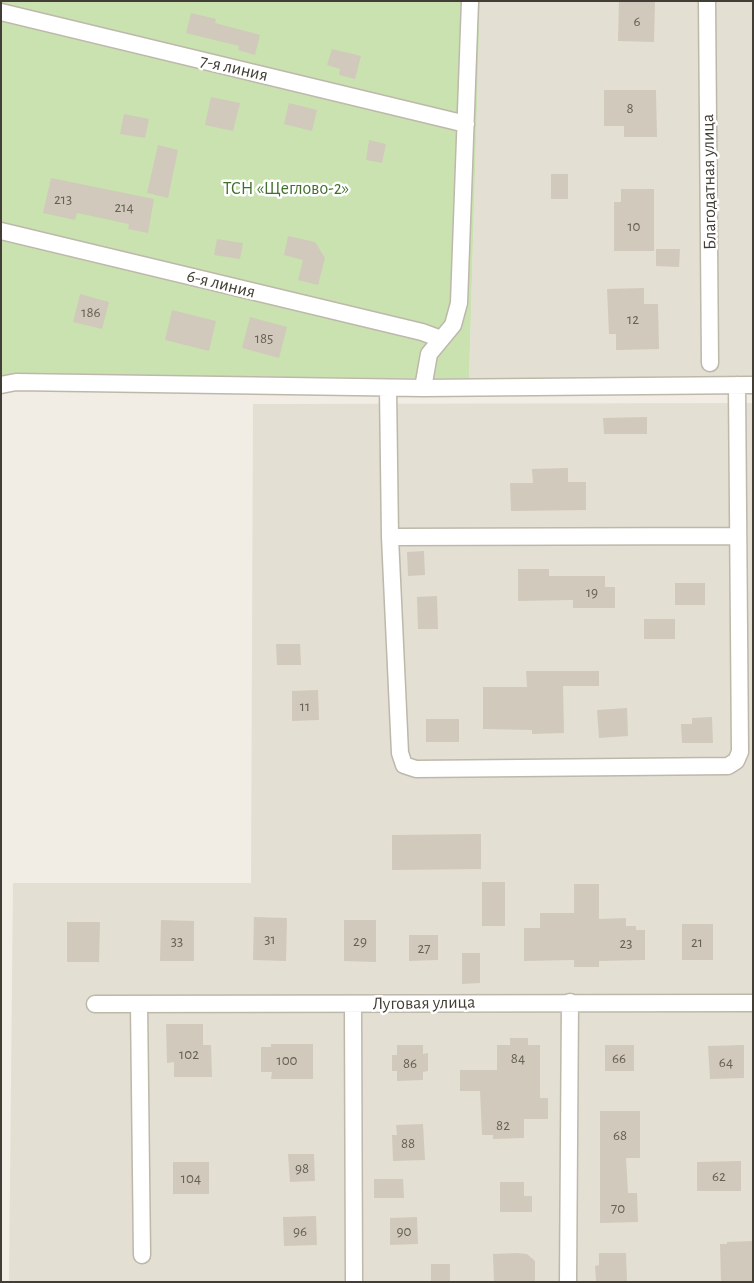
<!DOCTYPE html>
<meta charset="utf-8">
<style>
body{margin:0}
#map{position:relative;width:754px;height:1283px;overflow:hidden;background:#f1ede4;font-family:"Alegreya Sans",sans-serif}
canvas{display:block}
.frame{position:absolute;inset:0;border:2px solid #423e35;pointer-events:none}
</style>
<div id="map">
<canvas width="754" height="1283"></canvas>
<div class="frame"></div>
</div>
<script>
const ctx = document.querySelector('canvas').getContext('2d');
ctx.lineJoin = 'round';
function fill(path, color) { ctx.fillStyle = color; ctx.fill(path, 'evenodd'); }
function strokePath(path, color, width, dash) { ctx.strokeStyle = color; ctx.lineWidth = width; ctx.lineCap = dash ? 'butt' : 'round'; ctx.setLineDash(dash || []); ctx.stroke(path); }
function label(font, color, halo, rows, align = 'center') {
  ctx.font = font + ' "Alegreya Sans",sans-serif'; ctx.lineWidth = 5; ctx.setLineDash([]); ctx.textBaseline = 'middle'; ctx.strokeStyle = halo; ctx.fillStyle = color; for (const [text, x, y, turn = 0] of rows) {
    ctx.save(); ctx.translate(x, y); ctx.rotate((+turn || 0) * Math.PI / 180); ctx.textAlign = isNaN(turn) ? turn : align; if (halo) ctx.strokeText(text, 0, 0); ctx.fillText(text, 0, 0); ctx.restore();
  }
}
const residential = new Path2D(`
 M 480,1 L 753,1 L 753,376 L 469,379 Z
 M 753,403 L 753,1282 L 9,1282 L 13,883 L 251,883 L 253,404 Z`);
const green = new Path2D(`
 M 1,1 L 480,1 L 469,379 L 15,374 L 1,376 Z`);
const building = new Path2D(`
 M 619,1 L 655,1 L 654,42 L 618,41 Z
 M 191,13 L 216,19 L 215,23 L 260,35 L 255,55 L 238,50 L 239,46 L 186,33 Z
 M 332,49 L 361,56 L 355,79 L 339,75 L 340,69 L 327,65 Z
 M 604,90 L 656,90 L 657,137 L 624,137 L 624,126 L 604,126 Z
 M 211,97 L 240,103 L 233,131 L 205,125 Z
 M 289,103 L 317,110 L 312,131 L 284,124 Z
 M 124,114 L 149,119 L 145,138 L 120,134 Z
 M 369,140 L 386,144 L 382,163 L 366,160 Z
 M 158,145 L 178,150 L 168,198 L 147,193 Z
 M 551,174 L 568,174 L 568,199 L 551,199 Z
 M 51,178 L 154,199 L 148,233 L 128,229 L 129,224 L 77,213 L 75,220 L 43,213 Z
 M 621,189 L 654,189 L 654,251 L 614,251 L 614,202 L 621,202 Z
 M 288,236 L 315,242 L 325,258 L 318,285 L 298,280 L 303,260 L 284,255 Z
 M 217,239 L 243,243 L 240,259 L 214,255 Z
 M 656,249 L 680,249 L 679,267 L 656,266 Z
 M 644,288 L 644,304 L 658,304 L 659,349 L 616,350 L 616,334 L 609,334 L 607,289 Z
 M 80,294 L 109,302 L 102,329 L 73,322 Z
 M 172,310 L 216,321 L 209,351 L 165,340 Z
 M 250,317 L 287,327 L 279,358 L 242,348 Z
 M 647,417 L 647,434 L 604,434 L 603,418 Z
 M 568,468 L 568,482 L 586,482 L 586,510 L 511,511 L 510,483 L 533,483 L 532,469 Z
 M 424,551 L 425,575 L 408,576 L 407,552 Z
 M 518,569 L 549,569 L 549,576 L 605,576 L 605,587 L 615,587 L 615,608 L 573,608 L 573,600 L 518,601 Z
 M 675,583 L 705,583 L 705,605 L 675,605 Z
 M 437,596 L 438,629 L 418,629 L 417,597 Z
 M 644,619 L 675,619 L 675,639 L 644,639 Z
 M 276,644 L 300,644 L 301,665 L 277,665 Z
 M 526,671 L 599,671 L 599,686 L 563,686 L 564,733 L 532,734 L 532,730 L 483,729 L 483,687 L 527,687 Z
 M 318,690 L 319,720 L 292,721 L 292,691 Z
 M 627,708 L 628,736 L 599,738 L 597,710 Z
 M 712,717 L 713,743 L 682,743 L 681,724 L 692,724 L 692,718 Z
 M 426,719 L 459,719 L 459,742 L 426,742 Z
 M 481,834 L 481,869 L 392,870 L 392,835 Z
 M 482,882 L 505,882 L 505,926 L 482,926 Z
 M 574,884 L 599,884 L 599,919 L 626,918 L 626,926 L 636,926 L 636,930 L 645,930 L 645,960 L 599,961 L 599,967 L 574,967 L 574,960 L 524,961 L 524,928 L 540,928 L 540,913 L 574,913 Z
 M 254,917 L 287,918 L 286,961 L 253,960 Z
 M 161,920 L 194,921 L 194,961 L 160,961 Z
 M 344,920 L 376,920 L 376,962 L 344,961 Z
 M 67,922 L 100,922 L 99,962 L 67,962 Z
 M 682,924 L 713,924 L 713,960 L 682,960 Z
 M 409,935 L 438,935 L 438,960 L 409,961 Z
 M 462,953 L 480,953 L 480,983 L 462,984 Z
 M 166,1024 L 203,1024 L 203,1045 L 211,1045 L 212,1077 L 174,1077 L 174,1062 L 167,1063 Z
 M 510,1038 L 528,1038 L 528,1045 L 540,1045 L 540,1098 L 548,1098 L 548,1119 L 524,1119 L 524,1138 L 493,1139 L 493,1135 L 482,1135 L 480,1091 L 460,1091 L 460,1070 L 497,1070 L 497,1045 L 510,1045 Z
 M 271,1044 L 313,1044 L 313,1079 L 271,1079 L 272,1072 L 261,1072 L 261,1047 L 271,1047 Z
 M 397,1045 L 423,1045 L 423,1054 L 428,1053 L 428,1071 L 423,1072 L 423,1080 L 397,1081 L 397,1071 L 392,1071 L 392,1055 L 397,1055 Z
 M 605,1045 L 634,1045 L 634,1071 L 605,1071 Z
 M 744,1045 L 744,1078 L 710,1079 L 708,1046 Z
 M 600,1111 L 640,1111 L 640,1158 L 626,1158 L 628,1193 L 637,1193 L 638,1222 L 600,1223 Z
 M 423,1124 L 425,1160 L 393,1161 L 392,1135 L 397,1135 L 396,1125 Z
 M 288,1154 L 314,1154 L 315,1181 L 290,1182 Z
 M 741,1161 L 741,1191 L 697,1191 L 697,1162 Z
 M 173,1162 L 209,1162 L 209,1194 L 173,1194 Z
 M 374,1179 L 403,1179 L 404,1198 L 374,1198 Z
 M 500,1182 L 524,1182 L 524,1196 L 532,1196 L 532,1212 L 500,1212 Z
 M 316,1216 L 317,1245 L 284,1246 L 283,1217 Z
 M 417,1217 L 418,1244 L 390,1245 L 390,1218 Z
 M 753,1241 L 753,1282 L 721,1282 L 720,1244 L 727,1244 L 727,1242 Z
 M 517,1253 L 527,1254 L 535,1261 L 535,1282 L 494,1282 L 493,1254 Z
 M 599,1253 L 626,1253 L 627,1282 L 596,1282 L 595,1266 L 599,1265 Z
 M 431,1264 L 450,1264 L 450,1282 L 431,1282 Z`);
const minor = new Path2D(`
 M 707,1 L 710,363
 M 1,12 L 466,124
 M 1,231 L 422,332 L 441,339
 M 1,385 L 16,382 L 423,388 L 753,385
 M 388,388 L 390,537 L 400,753 L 404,765 L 416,769 L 728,766 L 736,761 L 740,752 L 737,385
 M 423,388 L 429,354 L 453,325 L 459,303 L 470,1
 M 390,537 L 738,536
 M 95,1004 L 753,1003
 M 139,1004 L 142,1255
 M 353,1004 L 354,1282
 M 568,1282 L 570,1002`);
const numberNames = [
 ["6",637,21],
 ["8",630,108],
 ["213",63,199],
 ["214",124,207],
 ["10",634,226],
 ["186",91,312],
 ["12",633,319],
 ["185",264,338],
 ["19",592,592],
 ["11",305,706],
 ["31",270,939],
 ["33",177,941],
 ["29",360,941],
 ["21",697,942],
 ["23",626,943],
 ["27",424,948],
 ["102",189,1054],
 ["84",518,1058],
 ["66",619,1058],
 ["100",287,1060],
 ["64",726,1062],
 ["86",410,1063],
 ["82",503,1125],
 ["68",620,1135],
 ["88",408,1143],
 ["98",302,1168],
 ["62",719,1176],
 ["104",191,1178],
 ["70",618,1208],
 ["96",300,1231],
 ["90",404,1231]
];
const streetNames = [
 ["7-я линия",234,68,13],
 ["Благодатная улица",709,182,-91],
 ["6-я линия",221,284,14],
 ["Луговая улица",424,1003,-1]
];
const parkNames = [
 ["ТСН «Щеглово-2»",286,189]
];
fill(residential, '#e4dfd3');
fill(green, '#c9e2b0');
fill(building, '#d1c9bb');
strokePath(minor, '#beb8ab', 19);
strokePath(minor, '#fff', 16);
label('15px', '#666156', null, numberNames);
label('18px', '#423e35', '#fff', streetNames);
label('18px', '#436f2d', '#fff', parkNames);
</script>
